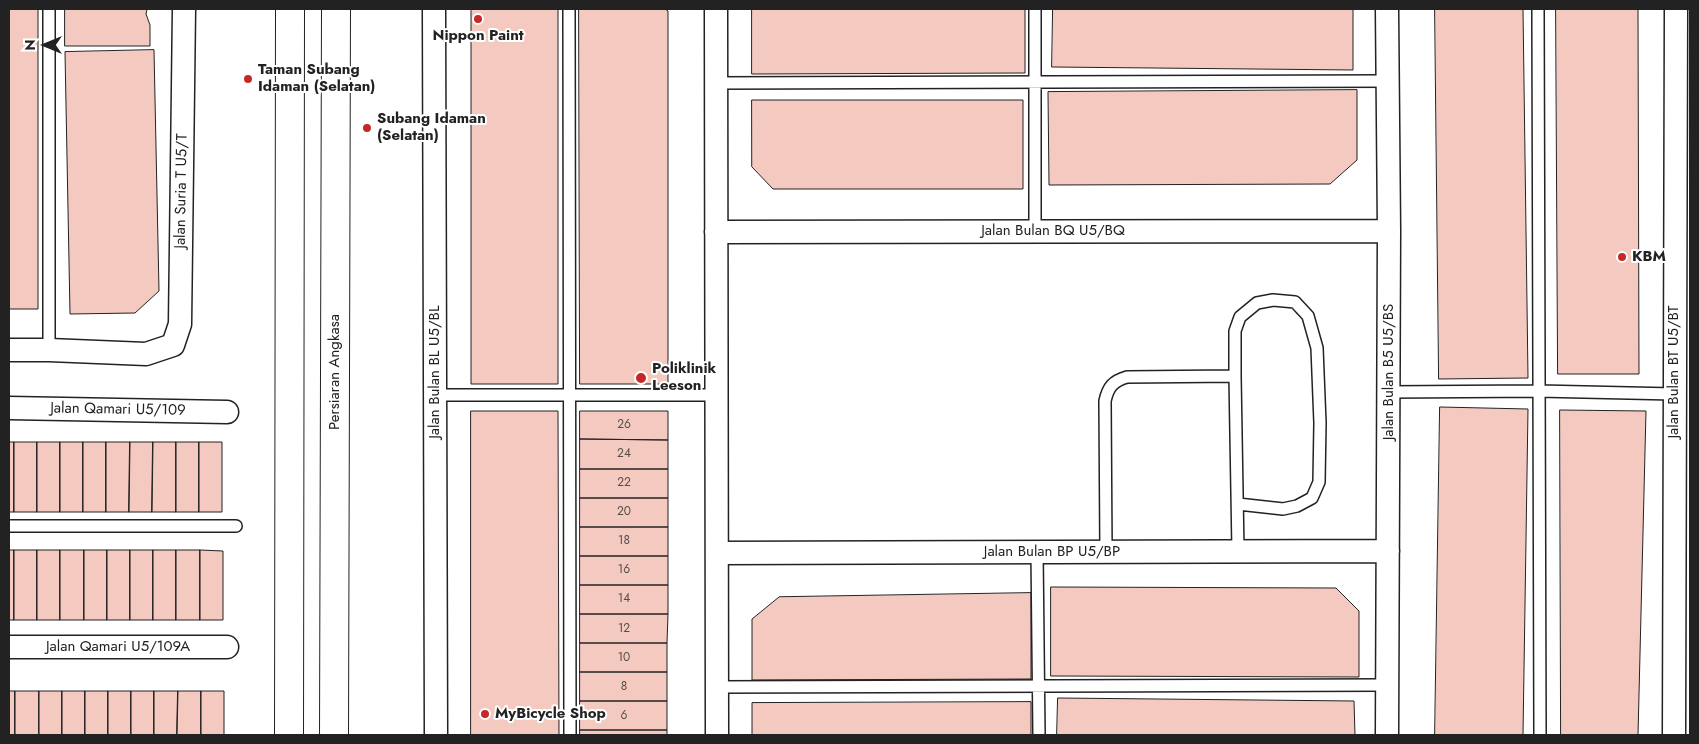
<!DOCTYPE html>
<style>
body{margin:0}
#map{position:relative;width:1699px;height:744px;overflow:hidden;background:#fff;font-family:Jost,sans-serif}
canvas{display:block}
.frame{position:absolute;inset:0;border:10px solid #222;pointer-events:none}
.north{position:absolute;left:20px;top:20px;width:50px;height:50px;-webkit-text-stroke:4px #fff;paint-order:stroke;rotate:270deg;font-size:14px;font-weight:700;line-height:20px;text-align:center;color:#222}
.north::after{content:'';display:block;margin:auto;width:18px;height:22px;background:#222;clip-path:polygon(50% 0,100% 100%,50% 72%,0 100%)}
</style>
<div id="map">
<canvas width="1699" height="744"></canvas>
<div class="frame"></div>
<div class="north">N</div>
</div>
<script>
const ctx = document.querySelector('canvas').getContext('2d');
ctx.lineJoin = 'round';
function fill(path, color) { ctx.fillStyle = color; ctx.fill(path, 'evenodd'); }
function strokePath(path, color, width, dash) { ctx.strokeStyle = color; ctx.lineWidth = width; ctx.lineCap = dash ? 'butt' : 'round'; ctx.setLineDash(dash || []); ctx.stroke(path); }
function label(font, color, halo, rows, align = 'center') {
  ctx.font = font + ' Jost,sans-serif'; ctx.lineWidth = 4; ctx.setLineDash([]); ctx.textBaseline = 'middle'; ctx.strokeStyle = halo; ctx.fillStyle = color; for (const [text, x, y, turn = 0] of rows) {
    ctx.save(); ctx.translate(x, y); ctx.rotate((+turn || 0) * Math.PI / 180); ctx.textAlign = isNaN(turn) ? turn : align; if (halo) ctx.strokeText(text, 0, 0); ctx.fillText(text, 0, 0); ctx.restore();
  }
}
const building = new Path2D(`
 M 9,9 L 38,9 L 38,309 L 9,309 Z
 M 65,9 L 147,9 L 146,14 L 150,25 L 150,46 L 65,46 Z
 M 473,9 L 558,9 L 558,384 L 471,384 L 471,11 Z
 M 579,9 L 665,9 L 668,11 L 668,384 L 580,384 Z
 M 752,9 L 1025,9 L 1025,73 L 752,74 Z
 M 1053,9 L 1353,9 L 1353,70 L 1052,67 Z
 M 1435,9 L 1523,9 L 1528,378 L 1439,379 Z
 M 1556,9 L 1638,9 L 1639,374 L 1558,374 Z
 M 154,50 L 159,291 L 135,313 L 70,314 L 65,52 Z
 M 1357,90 L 1357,160 L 1330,184 L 1049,185 L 1048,92 Z
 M 752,100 L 1023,100 L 1023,189 L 773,189 L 752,167 Z
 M 1440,407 L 1528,409 L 1523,735 L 1435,735 Z
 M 1560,410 L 1646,411 L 1638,735 L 1561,735 Z
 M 471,411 L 558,411 L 559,735 L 471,735 Z
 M 580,411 L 668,411 L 668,440 L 580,439 Z
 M 580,439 L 668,440 L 668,469 L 580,469 Z
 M 9,442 L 14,442 L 14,512 L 9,512 Z
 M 14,442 L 37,442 L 37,512 L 14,512 Z
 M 37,442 L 60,442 L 60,512 L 37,512 Z
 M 60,442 L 83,442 L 83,512 L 60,512 Z
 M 83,442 L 106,442 L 106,512 L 83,512 Z
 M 106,442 L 130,442 L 129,512 L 106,512 Z
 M 130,442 L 153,442 L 152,512 L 129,512 Z
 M 153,442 L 176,442 L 176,512 L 152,512 Z
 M 176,442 L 199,442 L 199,512 L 176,512 Z
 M 199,442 L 222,442 L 222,512 L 199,512 Z
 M 580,469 L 668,469 L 668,498 L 580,498 Z
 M 580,498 L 668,498 L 668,527 L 580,527 Z
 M 580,527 L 668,527 L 668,556 L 580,556 Z
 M 9,550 L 14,550 L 14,620 L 9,620 Z
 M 14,550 L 37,550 L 37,620 L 14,620 Z
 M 37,550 L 60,550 L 60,620 L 37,620 Z
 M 60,550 L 84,550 L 84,620 L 60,620 Z
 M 84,550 L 107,550 L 107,620 L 84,620 Z
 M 107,550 L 130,550 L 130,620 L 107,620 Z
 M 130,550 L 153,550 L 153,620 L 130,620 Z
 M 153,550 L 176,550 L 176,620 L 153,620 Z
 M 176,550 L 200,550 L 200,620 L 176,620 Z
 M 200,550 L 223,551 L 223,620 L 200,620 Z
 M 580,556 L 668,556 L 668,585 L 580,585 Z
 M 580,585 L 668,585 L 668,614 L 580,614 Z
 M 1051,587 L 1336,588 L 1359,611 L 1359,677 L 1051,676 Z
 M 1031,593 L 1031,679 L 752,680 L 752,619 L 779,597 Z
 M 580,614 L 668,614 L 667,643 L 580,643 Z
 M 580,643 L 667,643 L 667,672 L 580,672 Z
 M 580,672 L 667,672 L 667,701 L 580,701 Z
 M 9,691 L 15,691 L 15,735 L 9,735 Z
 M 15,691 L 39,691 L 39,735 L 15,735 Z
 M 39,691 L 62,691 L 62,735 L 39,735 Z
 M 62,691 L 85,691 L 85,735 L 62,735 Z
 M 85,691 L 108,691 L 108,735 L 85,735 Z
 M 108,691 L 131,691 L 131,735 L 108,735 Z
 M 131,691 L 154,691 L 154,735 L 131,735 Z
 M 154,691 L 178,691 L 177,735 L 154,735 Z
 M 178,691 L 201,691 L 201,735 L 177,735 Z
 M 201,691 L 224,691 L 224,735 L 201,735 Z
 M 1058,698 L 1354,701 L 1355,735 L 1057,735 Z
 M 580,701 L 667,701 L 667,730 L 580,730 Z
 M 1031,702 L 1031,735 L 752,735 L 752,703 Z
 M 580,730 L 667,730 L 667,735 L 580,735 Z`);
const service = new Path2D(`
 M 569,9 L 570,735
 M 1035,9 L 1035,231
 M 1538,9 L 1540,735
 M 716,83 L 1388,81
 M 49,350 L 49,9
 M 1389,392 L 1539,391 L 1674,394
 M 435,395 L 717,395
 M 1238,504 L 1283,509 L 1297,506 L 1312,498 L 1319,482 L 1320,423 L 1317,348 L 1308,316 L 1295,302 L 1273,300 L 1257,303 L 1240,317 L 1235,331 L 1235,376 L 1238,551
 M 9,526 L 236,526
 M 1037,552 L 1039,735
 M 1106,552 L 1105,401 C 1108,387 1113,381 1127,377 L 1235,376
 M 717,687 L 1387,685`);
const minor = new Path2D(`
 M 434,9 L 436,735
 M 716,9 L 717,735
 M 716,232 L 1389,231
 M 9,350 L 49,350 L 146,354 L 173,345 L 180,324 L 184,9
 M 9,408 L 227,412
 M 717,553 L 1388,551
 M 9,647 L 227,647
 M 1387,735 L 1389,231 L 1387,9
 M 1674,735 L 1676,9`);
const tertiary = new Path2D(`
 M 289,735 L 290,9
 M 334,735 L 336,9`);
const markers = [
 [478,19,5,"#c62828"],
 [248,79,5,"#c62828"],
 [367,128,5,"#c62828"],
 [1622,257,5,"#c62828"],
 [641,378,6,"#c62828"],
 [485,714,5,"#c62828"]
];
const numberNames = [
 ["26",624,425],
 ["24",624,454],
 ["22",624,483],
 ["20",624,512],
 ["18",624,541],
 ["16",624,570],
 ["14",624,599],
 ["12",624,629],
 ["10",624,658],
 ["8",624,687],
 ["6",624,716]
];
const poiNames = [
 ["Nippon Paint",478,36,"center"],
 ["Taman Subang",258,70],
 ["Idaman (Selatan)",258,87],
 ["Subang Idaman",377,119],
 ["(Selatan)",377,136],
 ["KBM",1632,257],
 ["Poliklinik",652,369],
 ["Leeson",652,386],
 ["MyBicycle Shop",495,714]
];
const streetNames = [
 ["Jalan Suria T U5/T",182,191,-89],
 ["Jalan Bulan BQ U5/BQ",1053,231],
 ["Persiaran Angkasa",335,372,-90],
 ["Jalan Bulan BL U5/BL",435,372,-90],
 ["Jalan Bulan B5 U5/BS",1389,372,-90],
 ["Jalan Bulan BT U5/BT",1674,372,-90],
 ["Jalan Qamari U5/109",118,410,1],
 ["Jalan Bulan BP U5/BP",1052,552],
 ["Jalan Qamari U5/109A",118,647]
];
fill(building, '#f3c9c0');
strokePath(building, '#222', 1);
strokePath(service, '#222', 14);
strokePath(minor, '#222', 25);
strokePath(tertiary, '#222', 30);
strokePath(service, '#fff', 11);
strokePath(minor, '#fff', 22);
strokePath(tertiary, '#fff', 28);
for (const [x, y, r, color] of markers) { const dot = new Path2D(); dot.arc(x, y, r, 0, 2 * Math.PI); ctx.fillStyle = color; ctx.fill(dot); strokePath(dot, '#fff', 2); }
label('12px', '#564c4a', null, numberNames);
label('bold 15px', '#222', '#fff', poiNames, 'left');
label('15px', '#222', '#fff', streetNames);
</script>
